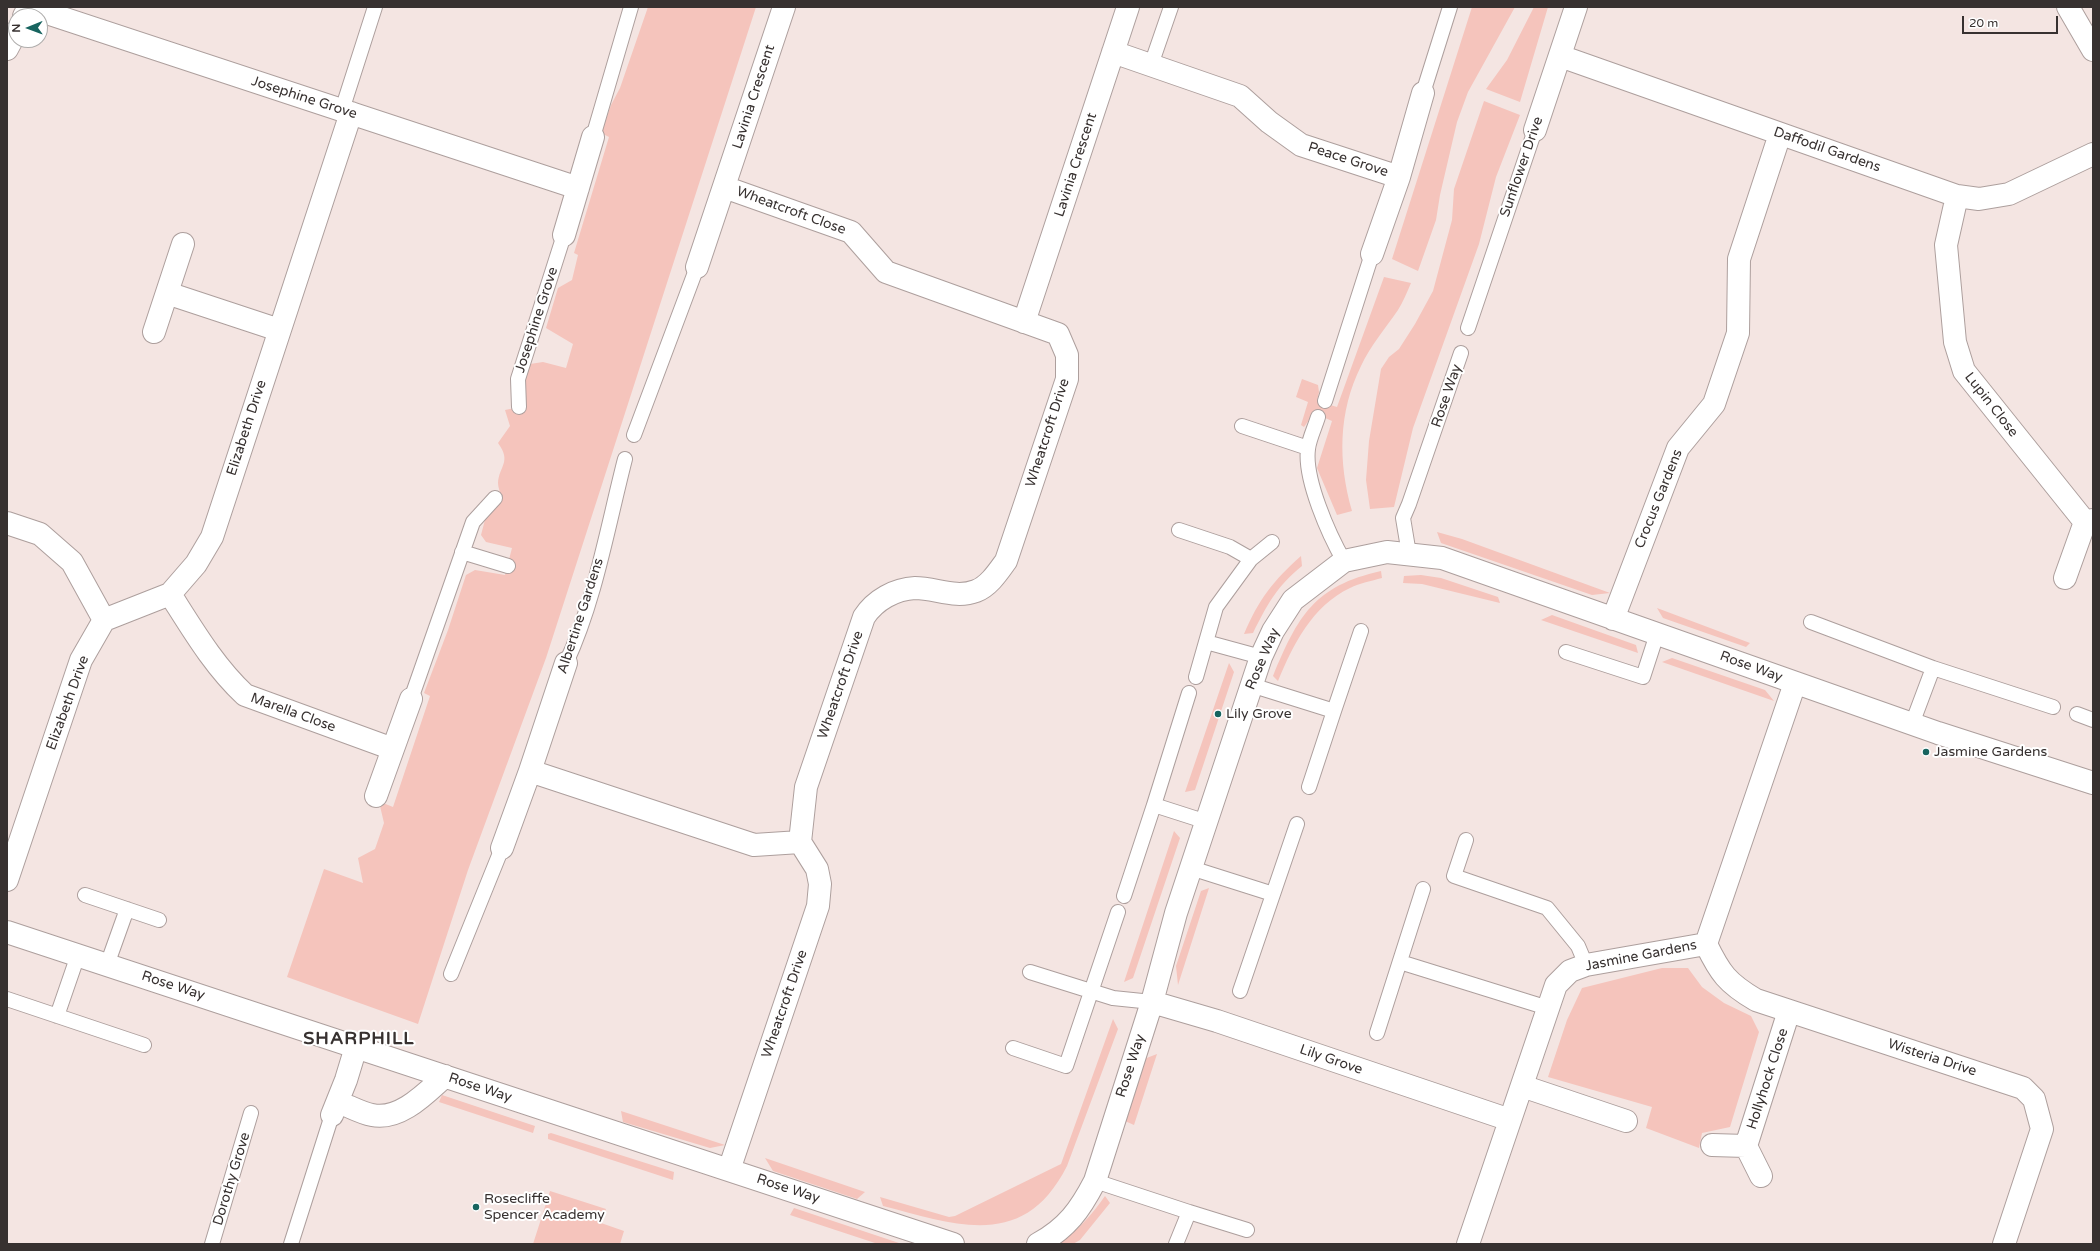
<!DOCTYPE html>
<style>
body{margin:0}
#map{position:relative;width:2100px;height:1251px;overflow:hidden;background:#f4e5e2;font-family:"Varela Round",sans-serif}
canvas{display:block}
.frame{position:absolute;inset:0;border:8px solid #373130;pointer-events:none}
.north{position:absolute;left:8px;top:8px;width:40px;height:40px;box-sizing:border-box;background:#fff;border:1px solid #afadac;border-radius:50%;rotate:269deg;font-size:11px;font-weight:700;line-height:16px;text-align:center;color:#373130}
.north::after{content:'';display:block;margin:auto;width:14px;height:18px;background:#17645f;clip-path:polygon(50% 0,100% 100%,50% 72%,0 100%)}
.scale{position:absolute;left:1962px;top:16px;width:96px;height:18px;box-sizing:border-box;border:2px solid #373130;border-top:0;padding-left:5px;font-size:12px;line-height:14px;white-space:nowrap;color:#373130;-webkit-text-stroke:3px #fff;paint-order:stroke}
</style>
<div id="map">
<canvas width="2100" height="1251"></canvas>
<div class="frame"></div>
<div class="north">N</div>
<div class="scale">20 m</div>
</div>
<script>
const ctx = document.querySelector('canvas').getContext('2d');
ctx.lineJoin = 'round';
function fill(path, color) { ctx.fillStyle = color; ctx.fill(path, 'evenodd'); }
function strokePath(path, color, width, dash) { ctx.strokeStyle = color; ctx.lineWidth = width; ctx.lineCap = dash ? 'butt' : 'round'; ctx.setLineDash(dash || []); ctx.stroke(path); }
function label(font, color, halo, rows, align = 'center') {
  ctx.font = font + ' "Varela Round",sans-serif'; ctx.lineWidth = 4; ctx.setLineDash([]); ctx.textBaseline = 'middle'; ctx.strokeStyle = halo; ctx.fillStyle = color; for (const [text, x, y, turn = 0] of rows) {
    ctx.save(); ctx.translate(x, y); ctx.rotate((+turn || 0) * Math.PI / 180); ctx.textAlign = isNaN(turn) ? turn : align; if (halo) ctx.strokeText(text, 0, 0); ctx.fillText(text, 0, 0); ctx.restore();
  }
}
const green = new Path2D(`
 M 648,7 L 756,7 L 546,658 L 468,870 L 418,1024 L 287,977 L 324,869 L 363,883 L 358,858 L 375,849 L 384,823 L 380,806 L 383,803 L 393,807 L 430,696 L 424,693 L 448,630 L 466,575 L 475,570 L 505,575 L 512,548 L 486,542 L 481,535 L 487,512 L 501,496 C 500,492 498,487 498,483 C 499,466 512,462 498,443 L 510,426 L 505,410 L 525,406 L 521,394 L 530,364 L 543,362 L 566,368 L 573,344 L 546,328 L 558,288 L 572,280 L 578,255 L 574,253 L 609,137 L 601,133 L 611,105 L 620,88 Z
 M 1472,7 L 1515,7 L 1468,92 L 1457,122 L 1440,195 L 1436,220 L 1418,271 L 1392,259 Z
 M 1534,7 L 1548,7 L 1520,102 L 1486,89 L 1507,60 Z
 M 1484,101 L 1520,115 L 1496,177 L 1479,244 L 1413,428 L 1394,507 L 1370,509 L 1366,480 L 1369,441 L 1381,369 L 1389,357 L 1399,349 L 1415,324 L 1433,291 L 1452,220 L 1454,189 Z
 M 1384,277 L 1411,283 C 1407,292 1403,302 1398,310 C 1385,329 1371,345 1361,366 C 1338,412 1338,462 1352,511 L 1337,515 L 1317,468 L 1332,421 L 1314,413 L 1304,427 L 1301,425 L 1308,402 L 1296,397 L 1302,379 L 1318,385 L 1319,392 L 1317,401 L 1337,407 Z
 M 1437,532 L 1462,539 L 1610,593 L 1592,595 L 1441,543 Z
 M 1301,556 L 1302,566 C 1277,586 1267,605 1253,633 L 1244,634 C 1259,599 1273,581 1301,556 Z
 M 1381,571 L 1382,578 C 1371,581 1360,583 1350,588 C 1312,606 1293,645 1278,681 L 1273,676 C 1298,616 1314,586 1381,571 Z
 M 1421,575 L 1441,578 L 1498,597 L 1500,603 L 1422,584 L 1403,583 L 1404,576 Z
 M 1657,608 L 1750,643 L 1746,647 L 1663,618 Z
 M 1552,615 L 1636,645 L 1638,653 L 1541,620 Z
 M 1672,658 L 1765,690 L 1774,701 L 1662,662 Z
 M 1229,663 L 1234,672 L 1195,790 L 1185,792 Z
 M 1174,831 L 1180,838 L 1133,978 L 1124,982 Z
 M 1209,888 L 1178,985 L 1176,966 L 1201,891 Z
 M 1662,968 L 1688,968 L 1702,987 L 1724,1003 L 1751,1016 L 1759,1032 L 1730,1127 L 1702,1133 L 1699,1148 L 1646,1128 L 1652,1107 L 1548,1077 L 1567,1020 L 1582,988 Z
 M 1113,1019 L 1118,1029 L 1067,1166 C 1024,1251 957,1225 883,1206 L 880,1197 L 949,1217 L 955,1216 L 1061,1164 Z
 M 1157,1054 L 1134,1125 L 1125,1121 L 1144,1059 Z
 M 442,1095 L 535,1126 L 533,1133 L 439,1102 Z
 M 621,1111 L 725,1145 L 710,1148 L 623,1122 Z
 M 551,1133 L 674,1172 L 673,1180 L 548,1139 L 548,1134 Z
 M 765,1158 L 865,1192 L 857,1199 L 773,1171 Z
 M 550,1191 L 606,1209 L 601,1223 L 624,1231 L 620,1244 L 533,1244 Z
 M 1105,1196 L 1110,1203 L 1080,1240 L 1073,1244 L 1058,1244 C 1078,1230 1091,1216 1105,1196 Z
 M 794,1208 L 902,1244 L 878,1244 L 790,1215 Z`);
const service = new Path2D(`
 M 1151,65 L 1171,7
 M 1423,93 L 1450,7
 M 342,110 L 375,7
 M 593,137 L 631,7
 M 1468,328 L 1535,130
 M 1325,401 L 1372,254
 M 519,407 L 518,379 L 564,235
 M 1318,417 C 1315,427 1309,439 1308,449 C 1304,479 1329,535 1344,561
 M 1242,426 L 1308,448
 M 634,435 L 697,267
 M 1179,530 L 1230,547 L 1251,559
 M 462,552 L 508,566
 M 1409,554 L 1403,518 L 1409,504 L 1461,353
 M 1811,622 L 1933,668 L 2053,707
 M 1206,642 L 1216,607 L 1251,559 L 1272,542
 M 1566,652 L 1643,677 L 1657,634
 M 566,663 C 595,601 608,525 625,459
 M 1196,677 L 1206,642 L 1261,657
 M 1251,685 L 1334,711 L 1309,787
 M 411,699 L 473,522 L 495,498
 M 1334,711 L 1361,631
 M 2077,714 L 2093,720
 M 1912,724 L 1933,668
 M 1154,805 L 1189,693
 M 1466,840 L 1454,876 L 1547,908 L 1578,946 L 1586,965
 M 1191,868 L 1273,894
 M 85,895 L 159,920
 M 1124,896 L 1154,805 L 1207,822
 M 1400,962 L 1548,1008
 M 107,965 L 127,909
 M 1030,972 L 1113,998 L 1152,1002
 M 451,974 L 502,848
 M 1240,991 L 1297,824
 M 7,999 L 144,1045
 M 57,1016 L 78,955
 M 1377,1033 L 1423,889
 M 1013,1048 L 1066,1066 L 1118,912
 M 1095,1181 L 1189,1212 L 1176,1244
 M 1189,1212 L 1247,1230
 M 212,1244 L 251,1113
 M 291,1244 L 332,1115`);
const minor = new Path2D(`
 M 2068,7 L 2093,50
 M 24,16 L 29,7 L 578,188
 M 7,49 L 16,32
 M 1113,52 L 1240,96 L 1269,122 L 1301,145 L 1399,177 L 1423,93
 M 1560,56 L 1957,196 L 1979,199 L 2009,194 L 2093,154
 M 1535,130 L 1576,7
 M 724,187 L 851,232 L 886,272 L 1058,334 L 1067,355 L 1067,379 L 1006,561 C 998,572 989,586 976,591 C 955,599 936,588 915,588 C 895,589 875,600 864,617 L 806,787 L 800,842 L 817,869 L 820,884 L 818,906 L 729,1170
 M 1957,196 L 1946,245 L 1955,342 L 1964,371 L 2085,522 L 2093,520
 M 564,235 L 593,137
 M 1372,254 L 1399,177
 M 697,267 L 784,7
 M 167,293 L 279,330
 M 1024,322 L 1128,7
 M 154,332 L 183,244
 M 7,523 L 40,534 L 72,562 L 104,620
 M 2065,578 L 2085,522
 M 170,594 C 193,630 214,666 245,695 L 393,749
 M 1613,619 L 1678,448 L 1714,404 L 1738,333 L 1739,259 L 1780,134
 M 530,771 L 566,663
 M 376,796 L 411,699
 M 502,848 L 530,771 L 754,845 L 800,842
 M 7,880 L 81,660 L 104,620 L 170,594 L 196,564 L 212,537 L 351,113
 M 7,932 L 953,1244
 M 1706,944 C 1720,973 1727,983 1756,1000 L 2023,1088 L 2034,1099 L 2042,1129 L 2004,1244
 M 1706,944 L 1795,683
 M 1152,1002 L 1217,1021 L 1510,1120
 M 1522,1086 L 1626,1121
 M 338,1102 C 349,1106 361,1113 372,1115 C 400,1121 426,1093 445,1076
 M 332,1115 L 346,1080 L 356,1047
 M 1712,1145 L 1746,1146 L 1761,1176
 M 1746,1146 L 1789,1011
 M 1038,1244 C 1067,1228 1080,1210 1095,1181 L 1152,1002 L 1176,913 L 1261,657 L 1273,631 L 1293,600 L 1344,561 L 1387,552 L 1442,558 L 1938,733 L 2093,783
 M 1468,1244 L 1556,985 L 1570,971 L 1586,965 L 1706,944`);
const markers = [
 [1218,714,4,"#17645f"],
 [1926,752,4,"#17645f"],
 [476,1207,4,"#17645f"]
];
const streetNames = [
 ["Lavinia Crescent",754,97,-72],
 ["Josephine Grove",304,98,18],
 ["Daffodil Gardens",1827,150,19],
 ["Peace Grove",1348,160,18],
 ["Lavinia Crescent",1076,165,-72],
 ["Sunflower Drive",1522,167,-71],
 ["Wheatcroft Close",791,211,20],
 ["Josephine Grove",537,320,-72],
 ["Rose Way",1447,396,-71],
 ["Lupin Close",1991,405,52],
 ["Elizabeth Drive",247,428,-72],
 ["Wheatcroft Drive",1048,433,-72],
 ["Crocus Gardens",1659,499,-68],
 ["Albertine Gardens",581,616,-72],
 ["Rose Way",1263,659,-67],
 ["Rose Way",1751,667,20],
 ["Wheatcroft Drive",841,685,-71],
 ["Elizabeth Drive",68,703,-70],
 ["Marella Close",293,713,20],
 ["Jasmine Gardens",1641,956,-11],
 ["Rose Way",173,986,18],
 ["Wheatcroft Drive",785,1004,-71],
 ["Wisteria Drive",1932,1058,18],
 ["Lily Grove",1331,1060,19],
 ["Rose Way",1131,1066,-72],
 ["Hollyhock Close",1768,1079,-72],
 ["Rose Way",480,1088,18],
 ["Dorothy Grove",232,1179,-73],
 ["Rose Way",788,1189,18]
];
const poiNames = [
 ["Lily Grove",1226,714],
 ["Jasmine Gardens",1934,752],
 ["Rosecliffe",484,1199],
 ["Spencer Academy",484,1215]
];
const districtNames = [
 ["SHARPHILL",359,1039]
];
fill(green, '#f5c4bc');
strokePath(service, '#ad9f9d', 16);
strokePath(minor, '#ad9f9d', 24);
strokePath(service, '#fff', 14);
strokePath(minor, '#fff', 22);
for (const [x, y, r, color] of markers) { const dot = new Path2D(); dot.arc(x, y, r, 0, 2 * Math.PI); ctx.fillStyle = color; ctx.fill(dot); strokePath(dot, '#fff', 1.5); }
label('14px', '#373130', '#fff', streetNames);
label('14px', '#373130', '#fff', poiNames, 'left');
ctx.letterSpacing = '1px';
label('bold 18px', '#373130', '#fff', districtNames);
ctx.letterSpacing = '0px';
</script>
